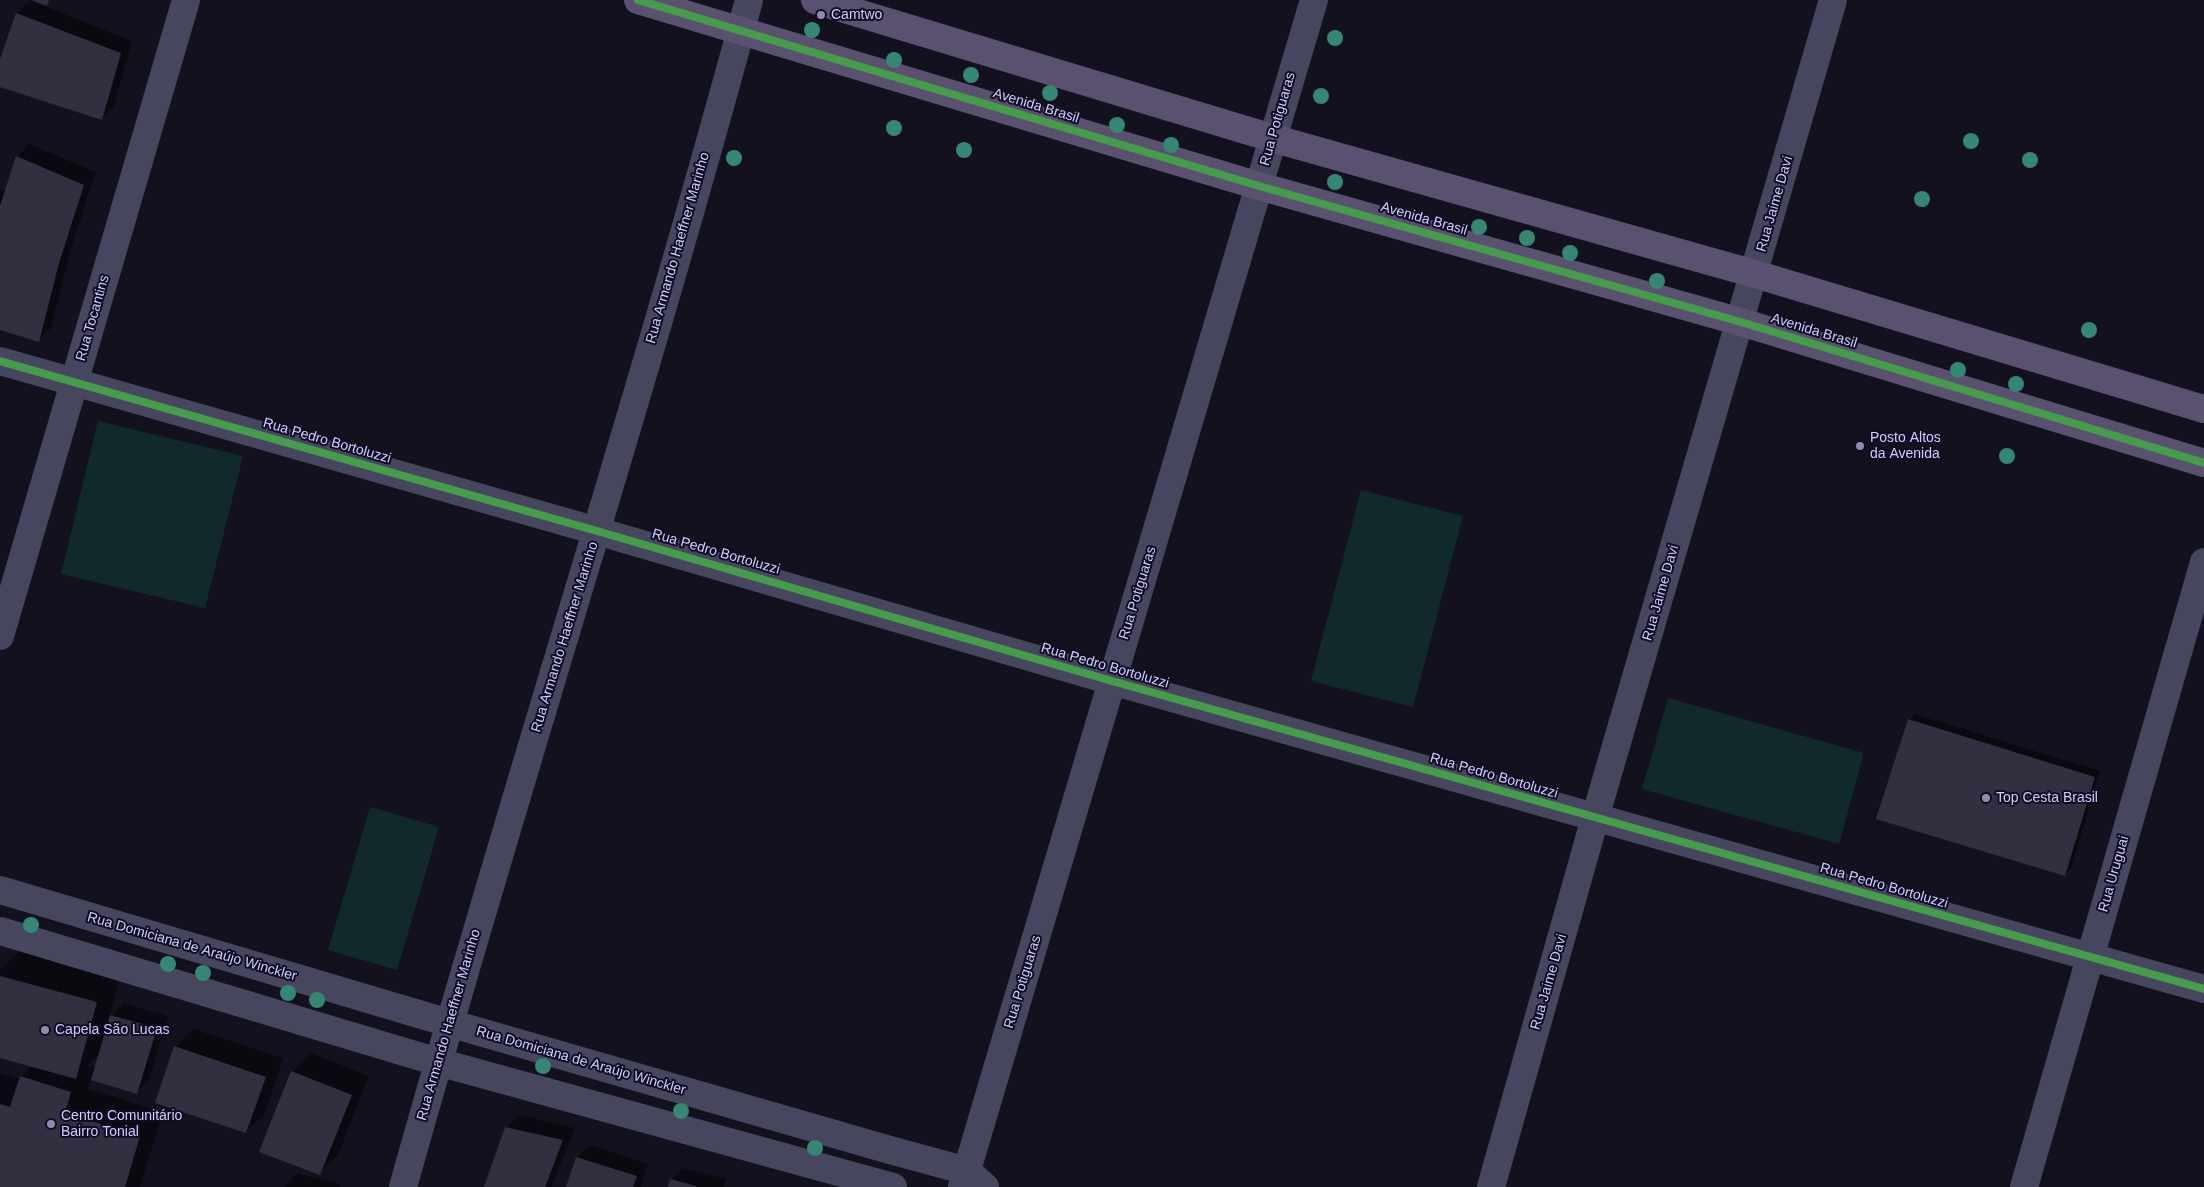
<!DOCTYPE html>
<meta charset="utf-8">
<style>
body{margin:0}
canvas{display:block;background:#13111e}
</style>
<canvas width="2204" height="1187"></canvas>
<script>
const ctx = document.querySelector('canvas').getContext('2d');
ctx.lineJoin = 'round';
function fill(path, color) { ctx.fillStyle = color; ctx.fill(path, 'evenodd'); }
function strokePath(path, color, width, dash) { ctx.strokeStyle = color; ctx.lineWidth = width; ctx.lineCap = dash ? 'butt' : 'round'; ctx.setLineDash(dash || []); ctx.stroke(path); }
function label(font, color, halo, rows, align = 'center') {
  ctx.font = font + ' Arial,sans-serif'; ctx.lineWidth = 4; ctx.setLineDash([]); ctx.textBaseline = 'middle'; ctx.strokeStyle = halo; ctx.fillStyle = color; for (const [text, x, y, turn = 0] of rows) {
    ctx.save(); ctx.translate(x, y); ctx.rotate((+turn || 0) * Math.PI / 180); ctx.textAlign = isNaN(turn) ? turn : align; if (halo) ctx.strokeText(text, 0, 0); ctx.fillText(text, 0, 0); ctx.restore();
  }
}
const green = new Path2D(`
 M 98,421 L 243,456 L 205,608 L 61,574 Z
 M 1361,490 L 1463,516 L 1413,707 L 1311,681 Z
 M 1668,698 L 1864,753 L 1839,844 L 1642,789 Z
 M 370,807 L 439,827 L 397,970 L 328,950 Z`);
const shadow = new Path2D(`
 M 30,0 L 132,41 L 114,106 L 101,118 L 0,85 L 0,63 L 17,13 Z
 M 29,144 L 96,172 L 71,249 L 51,328 L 38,341 L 0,329 L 0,189 L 6,191 L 17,157 Z
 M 1915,714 L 2100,771 L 2071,869 L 2065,874 L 1909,720 Z
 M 19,951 L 120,978 L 109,1018 L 124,1003 L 168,1016 L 149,1080 L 137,1092 L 91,1079 L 88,1089 L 163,1112 L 140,1187 L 0,1187 L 0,1073 L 20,1079 L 32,1065 L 0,1057 L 0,970 ZM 101,1052 L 96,1068 L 87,1066 Z
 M 193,1029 L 283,1058 L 265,1114 L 246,1132 L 175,1047 Z
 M 311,1053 L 369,1076 L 338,1155 L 319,1174 L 292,1072 Z
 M 519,1115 L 575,1128 L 551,1187 L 485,1187 L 506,1128 Z
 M 590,1145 L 648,1164 L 641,1187 L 568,1187 L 577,1157 Z
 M 683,1168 L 726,1179 L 724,1187 L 669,1187 L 671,1180 Z
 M 297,1173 L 340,1184 L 340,1187 L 284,1187 Z`);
const building = new Path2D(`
 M 31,0 L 49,0 L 47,6 Z
 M 16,13 L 121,53 L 102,120 L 0,87 L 0,59 Z
 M 16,156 L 84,185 L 59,263 L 39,342 L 0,330 L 0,206 Z
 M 1908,719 L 2095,777 L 2065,876 L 1876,819 Z
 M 0,976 L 97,1002 L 76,1079 L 0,1058 Z
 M 110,1015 L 157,1028 L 137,1094 L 91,1080 Z
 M 174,1046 L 266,1077 L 246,1133 L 155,1103 Z
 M 291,1071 L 352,1095 L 320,1175 L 259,1152 Z
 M 20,1076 L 71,1092 L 65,1113 L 140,1136 L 125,1187 L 0,1187 L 0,1104 L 10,1107 Z
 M 505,1127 L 563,1140 L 545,1187 L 484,1187 Z
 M 576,1157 L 637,1176 L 633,1187 L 566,1187 Z
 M 670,1179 L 696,1186 L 696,1187 L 668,1187 Z`);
const minor = new Path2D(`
 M 0,361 L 597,531 L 1112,681 L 2204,989
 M 0,636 L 186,0
 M 0,890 L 449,1023 L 890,1150 L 967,1171 L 985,1187
 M 0,931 L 438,1062 L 893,1187
 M 403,1187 C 514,790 642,398 749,0
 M 962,1187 L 1314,0
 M 1491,1187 L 1595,818 L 1833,0
 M 2024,1187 L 2204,562`);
const major = new Path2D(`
 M 638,0 L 1259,186 L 1741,322 L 2204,463
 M 815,0 L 1272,138 L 1755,274 L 2204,409`);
const cycleway = new Path2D(`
 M 638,0 L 1259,186 L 1741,322 L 2204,463
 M 0,361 L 597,531 L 1112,681 L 2204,989`);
const trees = [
 [812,30],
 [1335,38],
 [894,60],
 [971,75],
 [1050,93],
 [1321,96],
 [1117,125],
 [894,128],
 [1971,141],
 [1171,145],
 [964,150],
 [734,158],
 [2030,160],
 [1335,182],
 [1922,199],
 [1479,227],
 [1527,238],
 [1570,253],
 [1657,281],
 [2089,330],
 [1958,370],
 [2016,384],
 [2007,456],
 [31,925],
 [168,964],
 [203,973],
 [288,993],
 [317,1000],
 [543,1066],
 [681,1111],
 [815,1148]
];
const markers = [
 [821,15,5,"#8e8cb0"],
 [1860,446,5,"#8e8cb0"],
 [1986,798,5,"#8e8cb0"],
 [45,1030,5,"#8e8cb0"],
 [51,1124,5,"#8e8cb0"]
];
const poiNames = [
 ["Camtwo",831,15],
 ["Posto Altos",1870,438],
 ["da Avenida",1870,454],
 ["Top Cesta Brasil",1996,798],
 ["Capela São Lucas",55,1030],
 ["Centro Comunitário",61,1116],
 ["Bairro Tonial",61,1132]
];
const streetNames = [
 ["Avenida Brasil",1036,106,17],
 ["Rua Potiguaras",1278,119,-74],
 ["Rua Jaime Davi",1775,204,-74],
 ["Avenida Brasil",1424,219,16],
 ["Rua Armando Haeffner Marinho",678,248,-74],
 ["Rua Tocantins",93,318,-74],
 ["Avenida Brasil",1814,331,17],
 ["Rua Pedro Bortoluzzi",327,441,16],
 ["Rua Pedro Bortoluzzi",716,552,16],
 ["Rua Potiguaras",1138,593,-73],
 ["Rua Jaime Davi",1661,593,-74],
 ["Rua Armando Haeffner Marinho",565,637,-73],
 ["Rua Pedro Bortoluzzi",1105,666,16],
 ["Rua Pedro Bortoluzzi",1494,776,16],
 ["Rua Uruguai",2114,874,-74],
 ["Rua Pedro Bortoluzzi",1884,886,16],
 ["Rua Domiciana de Araújo Winckler",192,947,16],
 ["Rua Potiguaras",1023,982,-73],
 ["Rua Jaime Davi",1549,982,-74],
 ["Rua Armando Haeffner Marinho",449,1025,-74],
 ["Rua Domiciana de Araújo Winckler",581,1061,16]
];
fill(green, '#102929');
fill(shadow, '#0007');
fill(building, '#312f40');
strokePath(minor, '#46465f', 28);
strokePath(major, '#5a5070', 28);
strokePath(cycleway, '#469c4c', 8);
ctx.fillStyle = '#368674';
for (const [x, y] of trees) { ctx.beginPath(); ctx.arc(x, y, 8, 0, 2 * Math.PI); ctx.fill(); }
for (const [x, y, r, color] of markers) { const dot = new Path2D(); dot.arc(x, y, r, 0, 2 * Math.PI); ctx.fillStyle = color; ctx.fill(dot); strokePath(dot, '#0f0c23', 2); }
label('14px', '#d1ceff', '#0f0c23', poiNames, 'left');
label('14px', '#d1ceff', '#0f0c23', streetNames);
</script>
